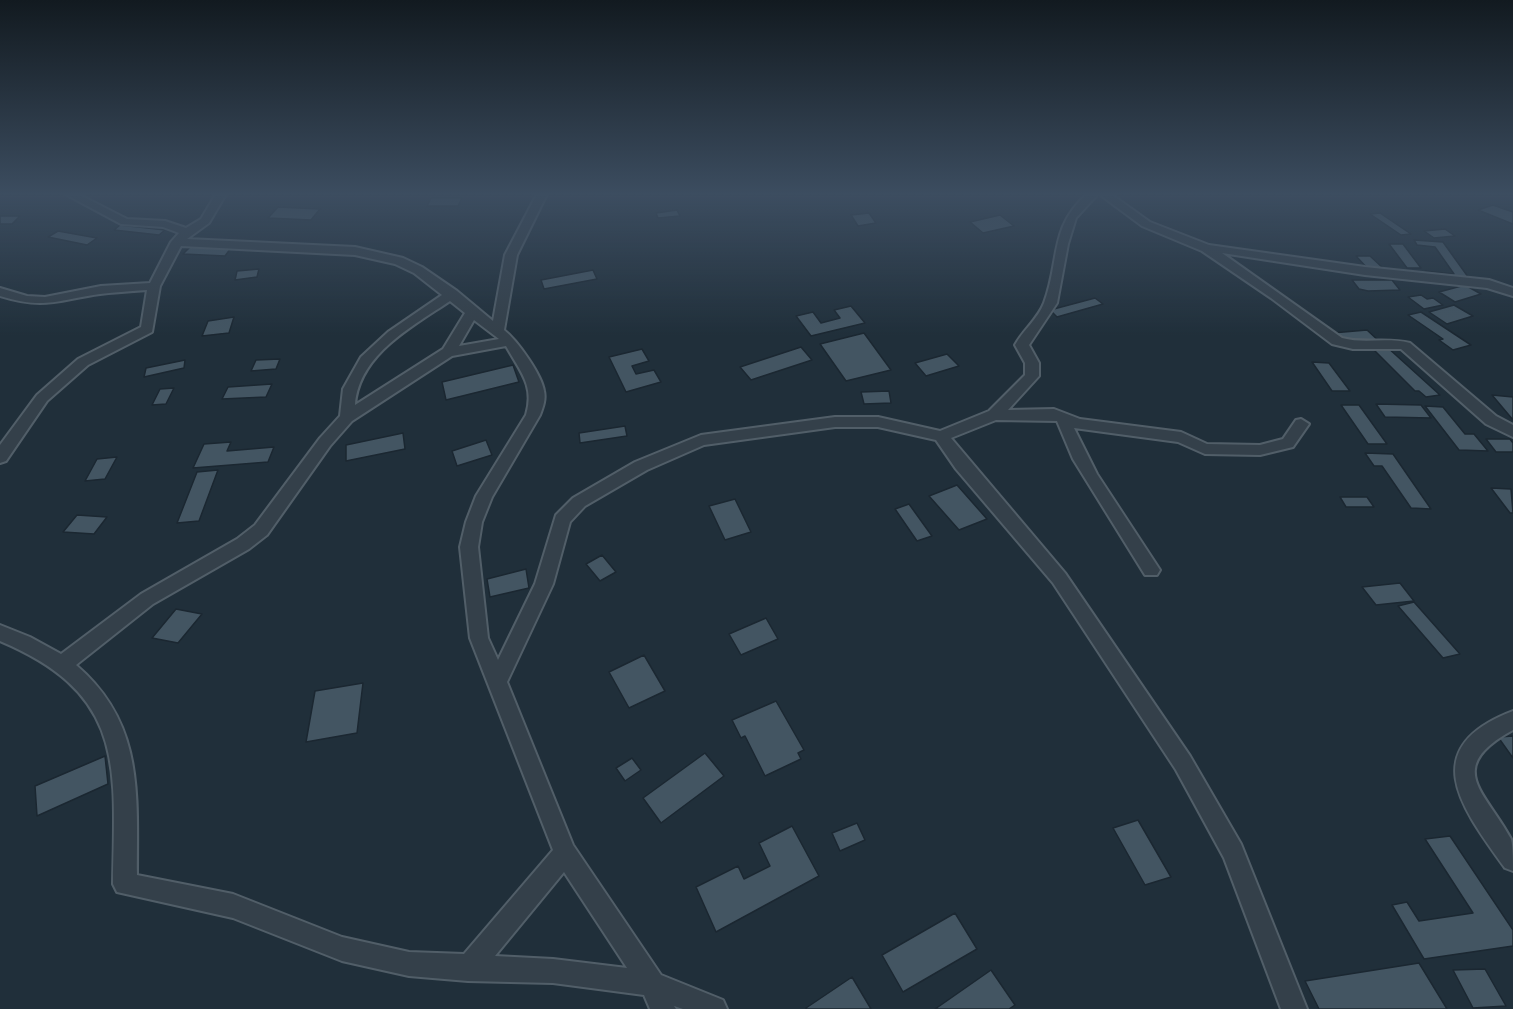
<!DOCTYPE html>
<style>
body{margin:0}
canvas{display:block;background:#202f3a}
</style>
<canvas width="1513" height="1009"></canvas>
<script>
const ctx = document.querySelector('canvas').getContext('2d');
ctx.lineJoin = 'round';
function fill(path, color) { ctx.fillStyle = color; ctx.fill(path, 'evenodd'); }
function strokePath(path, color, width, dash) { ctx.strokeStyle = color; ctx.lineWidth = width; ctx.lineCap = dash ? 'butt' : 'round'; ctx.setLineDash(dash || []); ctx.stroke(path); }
const building = new Path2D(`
 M 431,198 L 462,198 L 458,206 L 427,206 Z
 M 1493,205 L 1513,212 L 1513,224 L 1478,210 Z
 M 278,207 L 320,209 L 311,220 L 268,218 Z
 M 677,210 L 680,216 L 658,218 L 656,213 Z
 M 869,213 L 876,223 L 858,226 L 851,215 Z
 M 1380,213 L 1411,234 L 1401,235 L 1370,214 Z
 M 1000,215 L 1014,226 L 983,233 L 970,222 Z
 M 0,216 L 20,216 L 12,224 L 0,224 Z
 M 120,225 L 165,230 L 159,235 L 114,230 Z
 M 1445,229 L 1455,236 L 1434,238 L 1424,231 Z
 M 58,231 L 97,238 L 87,245 L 48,237 Z
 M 1414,240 L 1443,242 L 1471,281 L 1429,277 L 1425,271 L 1454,274 L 1435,247 L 1417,245 Z
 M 1389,244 L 1403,244 L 1421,268 L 1407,268 Z
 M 190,247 L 231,248 L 225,256 L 183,254 Z
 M 1356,256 L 1370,256 L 1384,269 L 1369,270 Z
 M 259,269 L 257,277 L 235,280 L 237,271 Z
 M 593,270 L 597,279 L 544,289 L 541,280 Z
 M 1352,280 L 1392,280 L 1400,290 L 1368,291 L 1359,289 Z
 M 1465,285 L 1481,294 L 1455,302 L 1439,292 Z
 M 1421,295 L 1427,299 L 1433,298 L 1443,305 L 1424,309 L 1408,297 Z
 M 1095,298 L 1103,304 L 1057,317 L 1050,310 Z
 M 1454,305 L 1473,316 L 1447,324 L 1429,312 Z
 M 851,306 L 865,323 L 811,336 L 796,316 L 813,312 L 821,323 L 840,318 L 834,310 Z
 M 1421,312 L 1471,345 L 1453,350 L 1439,340 L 1443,339 L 1408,315 Z
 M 234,317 L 229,333 L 202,336 L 208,321 Z
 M 1367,330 L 1380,342 L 1345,346 L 1332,333 Z
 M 864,333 L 891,370 L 846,381 L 820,344 Z
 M 801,347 L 812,360 L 751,380 L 740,367 Z
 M 1387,347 L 1440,395 L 1426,397 L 1419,391 L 1415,391 L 1373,349 Z
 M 642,349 L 649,361 L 632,366 L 636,374 L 654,370 L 661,382 L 626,392 L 609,357 Z
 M 947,354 L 959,366 L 926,376 L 915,363 Z
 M 280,359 L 276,369 L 251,371 L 256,360 Z
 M 185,360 L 184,368 L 144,377 L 146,368 Z
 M 1312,362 L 1329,363 L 1350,391 L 1332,391 Z
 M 513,365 L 519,382 L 446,400 L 442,382 Z
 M 272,384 L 266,397 L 222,399 L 228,387 Z
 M 174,388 L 166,404 L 152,405 L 160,389 Z
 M 889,391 L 891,403 L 864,404 L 861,392 Z
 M 1492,395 L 1513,397 L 1513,420 Z
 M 1376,404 L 1421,405 L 1431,418 L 1385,417 Z
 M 1341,405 L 1359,405 L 1387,444 L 1368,444 Z
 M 1425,406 L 1443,407 L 1465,434 L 1474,434 L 1488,451 L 1459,450 Z
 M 625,426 L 627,436 L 580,443 L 579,433 Z
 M 403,433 L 405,449 L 346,461 L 346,445 Z
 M 1486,439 L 1510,439 L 1513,443 L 1513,452 L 1496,452 Z
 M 486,440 L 492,455 L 457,466 L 452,451 Z
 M 231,442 L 227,451 L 274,447 L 268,462 L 193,468 L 204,444 Z
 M 1365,453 L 1393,454 L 1431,509 L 1411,508 L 1382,466 L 1374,466 Z
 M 117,457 L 105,479 L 85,481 L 97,459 Z
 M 218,470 L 199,521 L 177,523 L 197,472 Z
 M 957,485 L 987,519 L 959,530 L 929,496 Z
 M 1491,488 L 1511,489 L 1513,513 L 1510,513 Z
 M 1340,497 L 1367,497 L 1374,507 L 1346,507 Z
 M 735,499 L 751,532 L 725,540 L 709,506 Z
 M 909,504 L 932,536 L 917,541 L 895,509 Z
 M 77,515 L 107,517 L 94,534 L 63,532 Z
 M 602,555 L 616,572 L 600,581 L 586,564 Z
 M 526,569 L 529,588 L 490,597 L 487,579 Z
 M 1400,583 L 1414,601 L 1376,605 L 1362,587 Z
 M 1414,602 L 1460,654 L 1443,658 L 1398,606 Z
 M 176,609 L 202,614 L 178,643 L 152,638 Z
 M 766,618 L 778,639 L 741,655 L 729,634 Z
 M 644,655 L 665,691 L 629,708 L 609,672 Z
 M 363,683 L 357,733 L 306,742 L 315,691 Z
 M 776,701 L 804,750 L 798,753 L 801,759 L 765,776 L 745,736 L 741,738 L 732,720 Z
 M 1513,736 L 1513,758 L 1498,737 Z
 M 705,753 L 724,776 L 661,823 L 643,798 Z
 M 105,756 L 108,784 L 37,816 L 35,786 Z
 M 632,758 L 641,770 L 625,781 L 616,768 Z
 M 1138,820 L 1171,877 L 1145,885 L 1113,828 Z
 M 857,823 L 865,840 L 840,851 L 832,833 Z
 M 792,826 L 819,876 L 716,932 L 696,887 L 738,866 L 744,879 L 770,866 L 759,843 Z
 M 1450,836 L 1513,930 L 1513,946 L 1424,959 L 1392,905 L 1407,902 L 1419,921 L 1473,913 L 1425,839 Z
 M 955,913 L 977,949 L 903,992 L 882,955 Z
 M 1419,963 L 1447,1009 L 1319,1009 L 1305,981 Z
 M 1485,969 L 1506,1006 L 1473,1008 L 1453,970 Z
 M 991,970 L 1015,1005 L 1009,1009 L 935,1009 Z
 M 852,977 L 871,1009 L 806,1009 L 806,1008 Z`);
const street = new Path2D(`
 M 65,194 L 78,194 L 127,219 L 165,221 L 186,228 L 201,219 L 216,194 L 226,194 L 209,223 L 187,239 L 355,247 L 403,258 L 422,267 L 457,291 L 493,321 L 505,255 L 537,194 L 547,194 L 517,255 L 504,330 C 517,340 542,375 544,391 C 546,399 543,407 540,415 L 492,497 L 482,522 L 478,547 L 488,638 L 498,660 L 535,584 L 556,515 L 573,498 L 635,462 L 701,435 L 835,417 L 878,417 L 940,431 L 989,411 L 1025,375 L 1025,363 L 1015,345 C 1023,330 1038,319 1044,303 C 1060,261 1049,227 1087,194 L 1098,194 L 1076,218 L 1068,244 L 1057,303 L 1029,345 L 1039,363 L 1039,376 L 1008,410 L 1054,409 L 1080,419 L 1181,432 L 1207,444 L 1260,445 L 1283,439 L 1296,420 L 1301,419 L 1309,424 L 1293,447 L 1260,455 L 1205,454 L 1178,442 L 1074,428 L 1097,474 L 1160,570 L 1157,575 L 1145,575 L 1073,459 L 1057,421 L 996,420 L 951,438 L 1065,573 L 1190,756 L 1241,844 L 1307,1009 L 1281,1009 L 1224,858 L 1176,770 L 1053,583 L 956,469 L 936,440 L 878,427 L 835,427 L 704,445 L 647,470 L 585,506 L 570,522 L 553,584 L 507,682 L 573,845 L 661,975 L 723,1000 L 727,1009 L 683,1009 L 674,1006 L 676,1009 L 650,1009 L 644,995 L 553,983 L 468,981 L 409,976 L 342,961 L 233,918 L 117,892 L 113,884 C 115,766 126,694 0,641 L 0,625 L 30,637 L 61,654 L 141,594 L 237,539 L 255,525 L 320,438 L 340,416 L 343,389 L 361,357 L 388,332 L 442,295 L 414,273 L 395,264 L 355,255 L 181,246 L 160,286 L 152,332 L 88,365 L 47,401 L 6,461 L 0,463 L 0,445 L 37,395 L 78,359 L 141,327 L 147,290 C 132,291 116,292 100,294 C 57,300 45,310 0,296 L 0,288 L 27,296 L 45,297 L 101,286 L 150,283 L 171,242 L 179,233 L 163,227 L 121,224 ZM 450,301 L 465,313 L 443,349 L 355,405 C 359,354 413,326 450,301 ZM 474,320 L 499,339 L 459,346 ZM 506,346 C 520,371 535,386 526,415 L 476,496 L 466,522 L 460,547 L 470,638 L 553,850 L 464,954 L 409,952 L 342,937 L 233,894 L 137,875 C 137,793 144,723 76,665 L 153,604 L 249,549 L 267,535 L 330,446 L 352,421 L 452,356 ZM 564,872 L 627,968 L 553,959 L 495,956 Z
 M 1099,194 L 1111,194 L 1150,222 L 1209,245 L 1365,267 L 1489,280 L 1513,288 L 1513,296 L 1487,288 L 1365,275 L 1222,253 L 1342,338 C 1364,344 1387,337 1410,343 L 1496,416 L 1513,425 L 1513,437 L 1486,424 L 1401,349 L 1353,349 L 1332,344 L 1271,298 L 1202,251 L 1142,226 Z
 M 1513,711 L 1513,730 C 1443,768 1486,792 1511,839 C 1513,847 1513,862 1513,871 L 1505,868 C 1462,808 1415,748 1513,711 Z`);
fill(building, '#435562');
strokePath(building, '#1b2731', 1.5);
strokePath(street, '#515e68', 4);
fill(street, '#34404a');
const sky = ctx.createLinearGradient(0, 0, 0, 335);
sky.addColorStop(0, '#121a20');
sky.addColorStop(0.58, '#3c4d60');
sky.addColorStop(1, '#3c4d6000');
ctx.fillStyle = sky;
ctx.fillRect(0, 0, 1513, 335);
</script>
